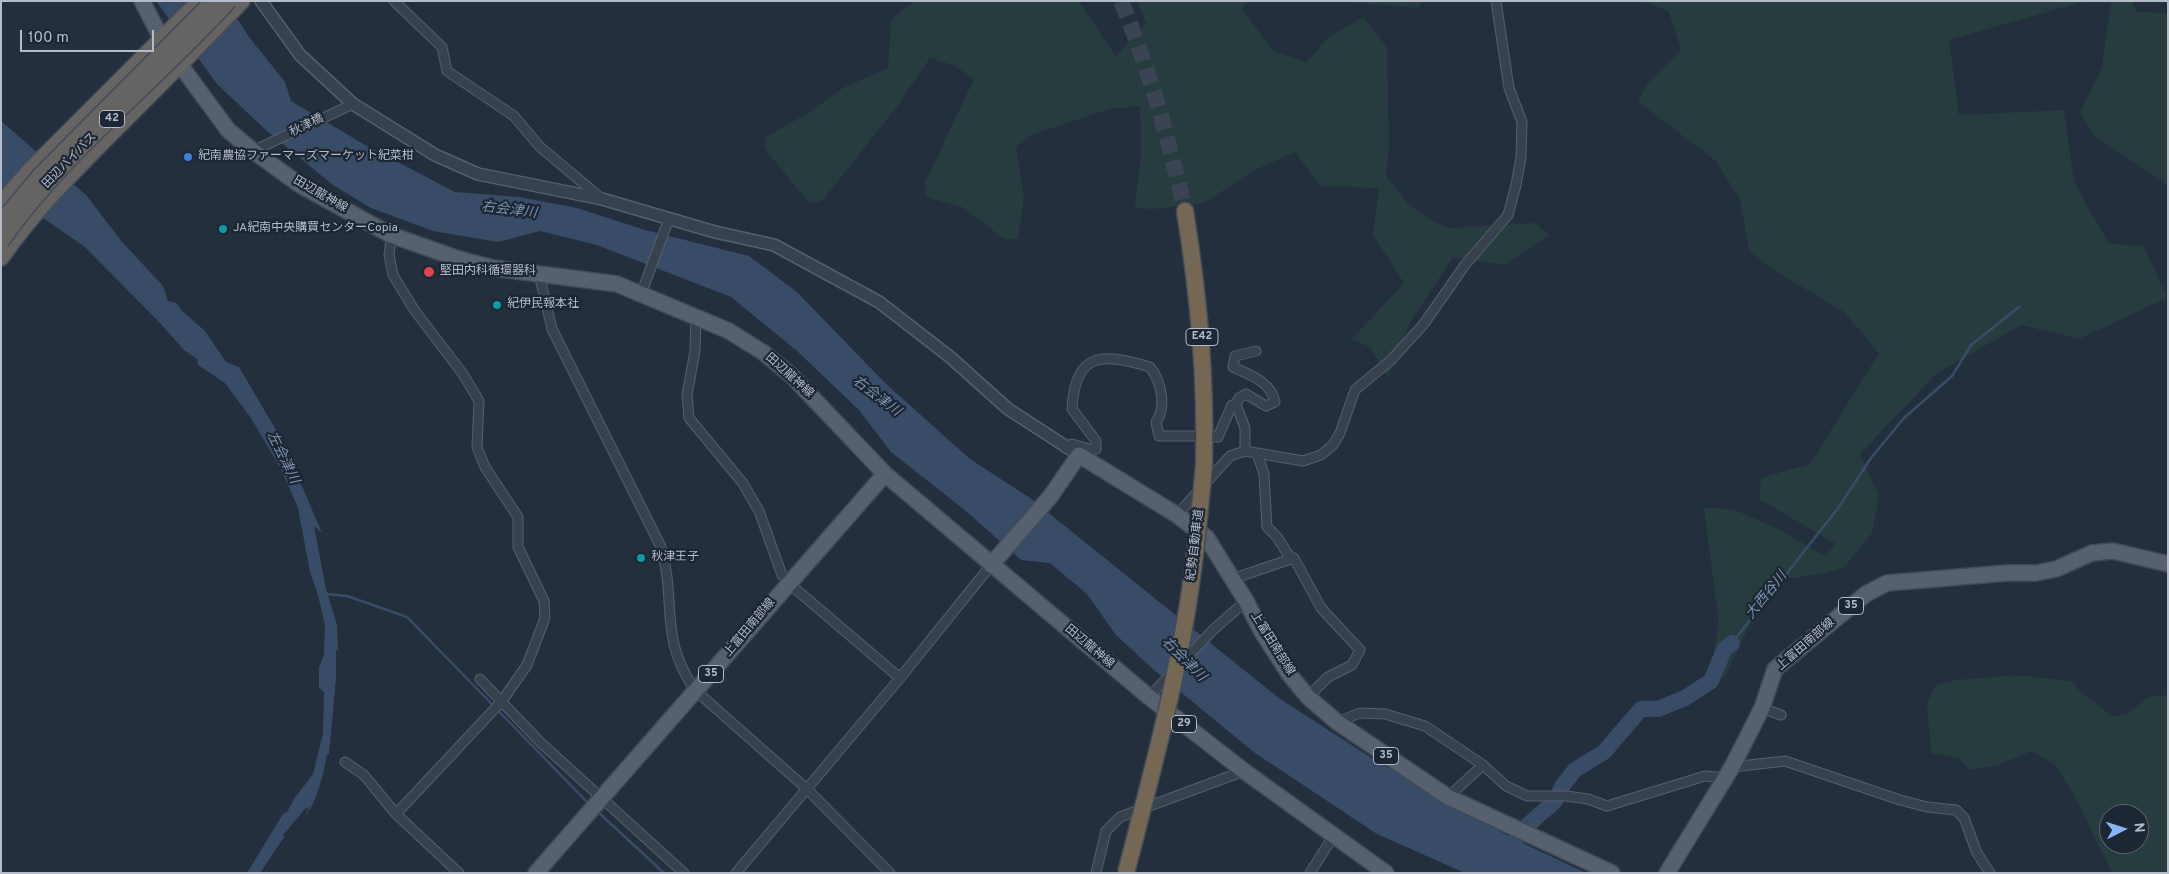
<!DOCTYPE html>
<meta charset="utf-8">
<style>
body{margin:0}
#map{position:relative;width:2169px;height:874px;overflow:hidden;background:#242f3e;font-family:Overpass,sans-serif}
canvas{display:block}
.frame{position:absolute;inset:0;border:2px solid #b4bcc9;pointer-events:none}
.north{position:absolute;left:2099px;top:804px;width:50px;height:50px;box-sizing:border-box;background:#1d2633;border:1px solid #59626f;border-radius:50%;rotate:85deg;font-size:14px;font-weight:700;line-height:20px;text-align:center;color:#b4bcc9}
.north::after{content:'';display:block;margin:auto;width:18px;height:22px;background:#8ab4f8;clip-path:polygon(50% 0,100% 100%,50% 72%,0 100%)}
.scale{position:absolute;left:20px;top:30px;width:134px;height:22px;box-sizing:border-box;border:2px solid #b4bcc9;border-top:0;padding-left:6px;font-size:15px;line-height:18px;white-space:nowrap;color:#b4bcc9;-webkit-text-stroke:4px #1d2633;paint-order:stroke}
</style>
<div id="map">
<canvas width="2169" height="874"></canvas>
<div class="frame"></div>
<div class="north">N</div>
<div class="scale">100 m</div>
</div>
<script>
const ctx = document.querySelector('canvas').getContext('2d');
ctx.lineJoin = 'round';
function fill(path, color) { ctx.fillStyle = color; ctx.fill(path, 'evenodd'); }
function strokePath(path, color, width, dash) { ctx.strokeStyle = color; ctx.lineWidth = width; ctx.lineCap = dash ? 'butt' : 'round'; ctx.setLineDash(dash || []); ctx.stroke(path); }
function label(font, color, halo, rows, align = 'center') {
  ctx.font = font + ' Overpass,"Noto Sans JP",sans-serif'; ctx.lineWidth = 4.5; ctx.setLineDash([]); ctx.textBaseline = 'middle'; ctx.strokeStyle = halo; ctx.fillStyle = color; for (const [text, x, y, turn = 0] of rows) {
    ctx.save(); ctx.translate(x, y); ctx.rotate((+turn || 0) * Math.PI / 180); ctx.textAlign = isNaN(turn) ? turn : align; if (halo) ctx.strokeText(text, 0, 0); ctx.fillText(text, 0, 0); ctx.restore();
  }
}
const green = new Path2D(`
 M 914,1 L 1079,1 L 1116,56 L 1146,23 L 1137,1 L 1249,1 L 1242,9 L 1274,51 L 1306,62 L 1330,36 L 1363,17 L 1387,47 L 1389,143 L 1386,176 L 1409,205 L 1431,220 L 1448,228 L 1535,223 L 1550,235 L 1504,265 L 1453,257 L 1410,323 L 1388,378 L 1370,347 L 1352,339 L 1404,283 L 1373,235 L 1379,188 L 1320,186 L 1295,152 L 1253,171 L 1204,203 L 1153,209 L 1135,208 L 1141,152 L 1140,106 L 1109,109 L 1031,135 L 1016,147 L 1024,197 L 1018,239 L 1004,239 L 962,207 L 926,197 L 925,182 L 974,79 L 953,65 L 930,58 L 896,108 L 823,200 L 810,204 L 764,148 L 767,136 L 810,112 L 843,88 L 888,68 L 891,20 Z
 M 1337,1 L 1424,1 L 1418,8 Z
 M 1644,1 L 2086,1 L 1949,40 L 1959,115 L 2064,110 L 2074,182 L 2109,244 L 2144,246 L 2167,298 L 2079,339 L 2021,325 L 1937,373 L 1860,454 L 1879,496 L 1872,533 L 1844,567 L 1826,573 L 1774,581 L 1765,592 L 1725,677 L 1707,687 L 1719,624 L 1704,508 L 1733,509 L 1780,530 L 1825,556 L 1836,544 L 1759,499 L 1761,478 L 1810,464 L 1879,353 L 1844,312 L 1772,269 L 1749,250 L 1740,200 L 1716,161 L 1638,102 L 1647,84 L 1681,50 L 1669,12 Z
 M 2111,1 L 2132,1 L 2137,12 L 2168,13 L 2168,186 L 2093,135 L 2080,112 L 2102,67 Z
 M 2016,675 L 2071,681 L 2081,692 L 2112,716 L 2127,714 L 2148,697 L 2168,695 L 2168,873 L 2112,873 L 2074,794 L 2054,764 L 2032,751 L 1998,765 L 1971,770 L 1959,759 L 1931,753 L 1927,702 L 1937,684 L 1956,680 ZM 2109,814 L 2139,814 L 2139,844 L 2109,844 Z`);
const water = new Path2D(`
 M 156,1 L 226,1 L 249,37 L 285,82 L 291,101 L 365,145 L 455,192 L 519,197 L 577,208 L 645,230 L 749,256 L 797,292 L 885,383 L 970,459 L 1030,498 L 1280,699 L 1378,762 L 1510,837 L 1586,873 L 1465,873 L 1377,834 L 1255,753 L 1155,671 L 1116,635 L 1087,594 L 1050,563 L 1021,560 L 966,511 L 891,452 L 859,410 L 796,350 L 731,297 L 597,245 L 540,231 L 498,242 L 433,231 L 371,208 L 333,185 L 267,131 L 217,84 Z
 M 1,121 L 86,195 L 123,243 L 163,286 L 168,301 L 176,303 L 182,311 L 205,331 L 226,362 L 239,367 L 283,442 L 322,533 L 314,526 L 326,589 L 337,625 L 338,650 L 336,650 L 336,678 L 329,754 L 327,754 C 323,777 318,798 305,817 L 309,807 L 305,809 L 283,835 L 284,837 L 260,873 L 247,873 L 283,814 L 287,812 L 294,799 L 313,774 L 323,734 L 324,692 L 319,688 L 319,667 L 324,655 L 325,625 L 318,595 L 310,572 L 298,508 L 281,469 L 251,418 L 225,383 L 198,365 L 197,359 L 184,350 L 160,323 L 85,247 L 1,189 Z`);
const stream = new Path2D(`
 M 327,594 L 347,596 L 407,617 L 589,804
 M 1732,643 L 1839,507 L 1871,458 L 1904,418 L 1952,376 L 1971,345 L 2019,307
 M 597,811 L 664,873`);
const river = new Path2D(`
 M 1502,856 L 1529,824 L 1555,801 L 1563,785 L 1575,770 L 1604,752 L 1641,709 L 1658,709 L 1685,698 L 1711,681 L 1724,650 L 1732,643`);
const motorwayTunnel = new Path2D(`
 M 1121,1 C 1150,71 1168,137 1185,211`);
const minor = new Path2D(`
 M 394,1 L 442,47 L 447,71 L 514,116 L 539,146 L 602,199
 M 253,151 L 353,104
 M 392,232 L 389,255 L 393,275 L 415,311 L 463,374 L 479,401 L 477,447 L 485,467 L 518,517 L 518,547 L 544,601 L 545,618 L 527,665 L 502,701 L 396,814
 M 539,274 L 552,329 L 661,547 C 677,601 658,639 696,691 L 807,789 L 890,873
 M 641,294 L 669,219
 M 696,316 L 695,351 L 687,395 L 689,418 L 742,482 L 759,511 L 782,575 L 799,592 L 900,678
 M 1214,437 L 1218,437 L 1232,405 L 1236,404
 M 1065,448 L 1072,444 L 1092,450 L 1096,449 L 1096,441 L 1072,409 C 1075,349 1105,354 1150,367 C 1161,381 1167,407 1156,422 L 1159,436 L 1195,436
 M 1245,451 L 1245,428 L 1236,404 L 1239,398 L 1246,394 L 1266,406 L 1275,402 C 1271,382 1250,375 1233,367 L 1235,356 L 1256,351
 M 1257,453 L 1264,474 L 1267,527 L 1277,537 L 1291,559
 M 1177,515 L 1230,456 L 1245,451 L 1303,461 L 1321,455 L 1333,445 L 1340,433 L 1355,390 L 1391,360 L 1423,325 L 1465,265 L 1508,215 L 1516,185 L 1521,157 L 1522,122 L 1509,88 L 1496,1
 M 1232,579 L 1294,558 L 1321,608 L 1360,650 L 1352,665 L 1328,677 L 1308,697
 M 480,679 L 540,742 L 684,873
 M 1149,697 L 1213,630 L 1246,601
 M 1762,708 L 1781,715
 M 1337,722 L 1360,713 L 1385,714 L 1425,726 L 1483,765 L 1506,786 L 1527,796 L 1567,796 L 1588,799 L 1607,806 L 1705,776 L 1726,778
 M 345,762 L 364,775 L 396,814 L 459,873
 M 1732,767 L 1785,761 L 1900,800 L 1927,807 L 1956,810 L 1964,818 L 1977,853 L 1990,873
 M 1448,797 L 1483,765
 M 736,873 L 900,678 L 991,565
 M 1096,873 L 1106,831 L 1120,817 L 1244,771
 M 1310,873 L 1334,835`);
const tertiary = new Path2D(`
 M 261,1 L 300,55 L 353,104 L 435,155 L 478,174 L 602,199 L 715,232 L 774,245 L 879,302 L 950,357 L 1008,409 L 1079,455`);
const primary = new Path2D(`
 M 142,1 L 162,40 L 228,130 L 253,151 L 300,185 L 391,235 L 459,259 L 493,268 L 617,284 L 729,331 L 764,353 L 792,376 L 885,474 L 1149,697 L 1244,771 L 1386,873
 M 991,565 L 1050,497 L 1079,455 L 1177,515 L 1207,538 L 1246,601 L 1262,632 L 1289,674 L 1308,697 L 1337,722 L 1448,797 L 1612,873
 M 536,873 L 885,474
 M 1667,873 L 1732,767 L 1762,708 L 1775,669 L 1866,594 L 1887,583 L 2007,573 L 2036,573 L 2056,569 L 2092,553 L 2113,551 L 2168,564`);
const trunk = new Path2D(`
 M 1,203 L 29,171 L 199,1
 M 1,258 C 36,208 79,166 122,123 C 163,82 203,42 242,1`);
const motorway = new Path2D(`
 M 1185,211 C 1199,298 1206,376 1204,465`);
const trunkBridge = new Path2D(`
 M 1,222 L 41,174 L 213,1
 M 1,242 C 64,151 155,83 229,1`);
const motorwayBridge = new Path2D(`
 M 1126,873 C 1146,795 1167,718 1182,639 C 1193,582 1199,523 1204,465`);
const markers = [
 [188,157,5,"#3f7fe0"],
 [223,229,5,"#0f9aa8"],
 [429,272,6,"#e0444e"],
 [497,305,5,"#0f9aa8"],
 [641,558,5,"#0f9aa8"]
];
const shields = [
 [112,119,25],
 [1202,337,32],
 [1851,606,25],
 [711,674,25],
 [1184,724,25],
 [1386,756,25]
];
const shieldNames = [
 ["42",112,119],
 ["E42",1202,337],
 ["35",1851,606],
 ["35",711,674],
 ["29",1184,724],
 ["35",1386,756]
];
const streetNames = [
 ["秋津橋",307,126,-26],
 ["田辺バイパス",70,161,-46],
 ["田辺龍神線",320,195,30],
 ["田辺龍神線",789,376,42],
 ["紀勢自動車道",1196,545,-83],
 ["上富田南部線",750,628,-50],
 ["上富田南部線",1272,644,58],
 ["上富田南部線",1806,645,-41],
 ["田辺龍神線",1089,647,40]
];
const poiNames = [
 ["紀南農協ファーマーズマーケット紀菜柑",198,157],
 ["JA紀南中央購買センターCopia",233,229],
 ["堅田内科循環器科",440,272],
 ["紀伊民報本社",507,305],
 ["秋津王子",651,558]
];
const waterNames = [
 ["右会津川",509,211,7],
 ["右会津川",876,397,37],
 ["左会津川",282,458,64],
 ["大西谷川",1767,596,-51],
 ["右会津川",1183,660,45]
];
fill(green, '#263c3f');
fill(water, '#394c67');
strokePath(stream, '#394c67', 2.5);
strokePath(river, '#394c67', 16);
strokePath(motorwayTunnel, '#3a4453', 16, [16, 8]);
strokePath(minor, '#565f6c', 11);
strokePath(tertiary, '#565f6c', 14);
strokePath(primary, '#414a57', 18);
strokePath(trunk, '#434c59', 18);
strokePath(motorway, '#434c59', 19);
strokePath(minor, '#38414e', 9);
strokePath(tertiary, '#38414e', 11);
strokePath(primary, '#56606e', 15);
strokePath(trunk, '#656462', 15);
strokePath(motorway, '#746855', 16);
strokePath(trunkBridge, '#434c59', 18, []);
strokePath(motorwayBridge, '#434c59', 19, []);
strokePath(trunkBridge, '#656462', 15);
strokePath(motorwayBridge, '#746855', 16);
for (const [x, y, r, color] of markers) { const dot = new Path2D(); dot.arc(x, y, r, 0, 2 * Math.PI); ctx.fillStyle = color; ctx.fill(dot); strokePath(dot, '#1d2633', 2); }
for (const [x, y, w] of shields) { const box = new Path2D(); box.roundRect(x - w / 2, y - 8.5, w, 17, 4); ctx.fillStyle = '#1d2633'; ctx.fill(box); strokePath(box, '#b4bcc9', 1); }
label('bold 11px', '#b4bcc9', null, shieldNames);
label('12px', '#b4bcc9', '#1d2633', streetNames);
label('12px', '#b4bcc9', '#1d2633', poiNames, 'left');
label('italic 14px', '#7c92b1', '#1d2633', waterNames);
</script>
